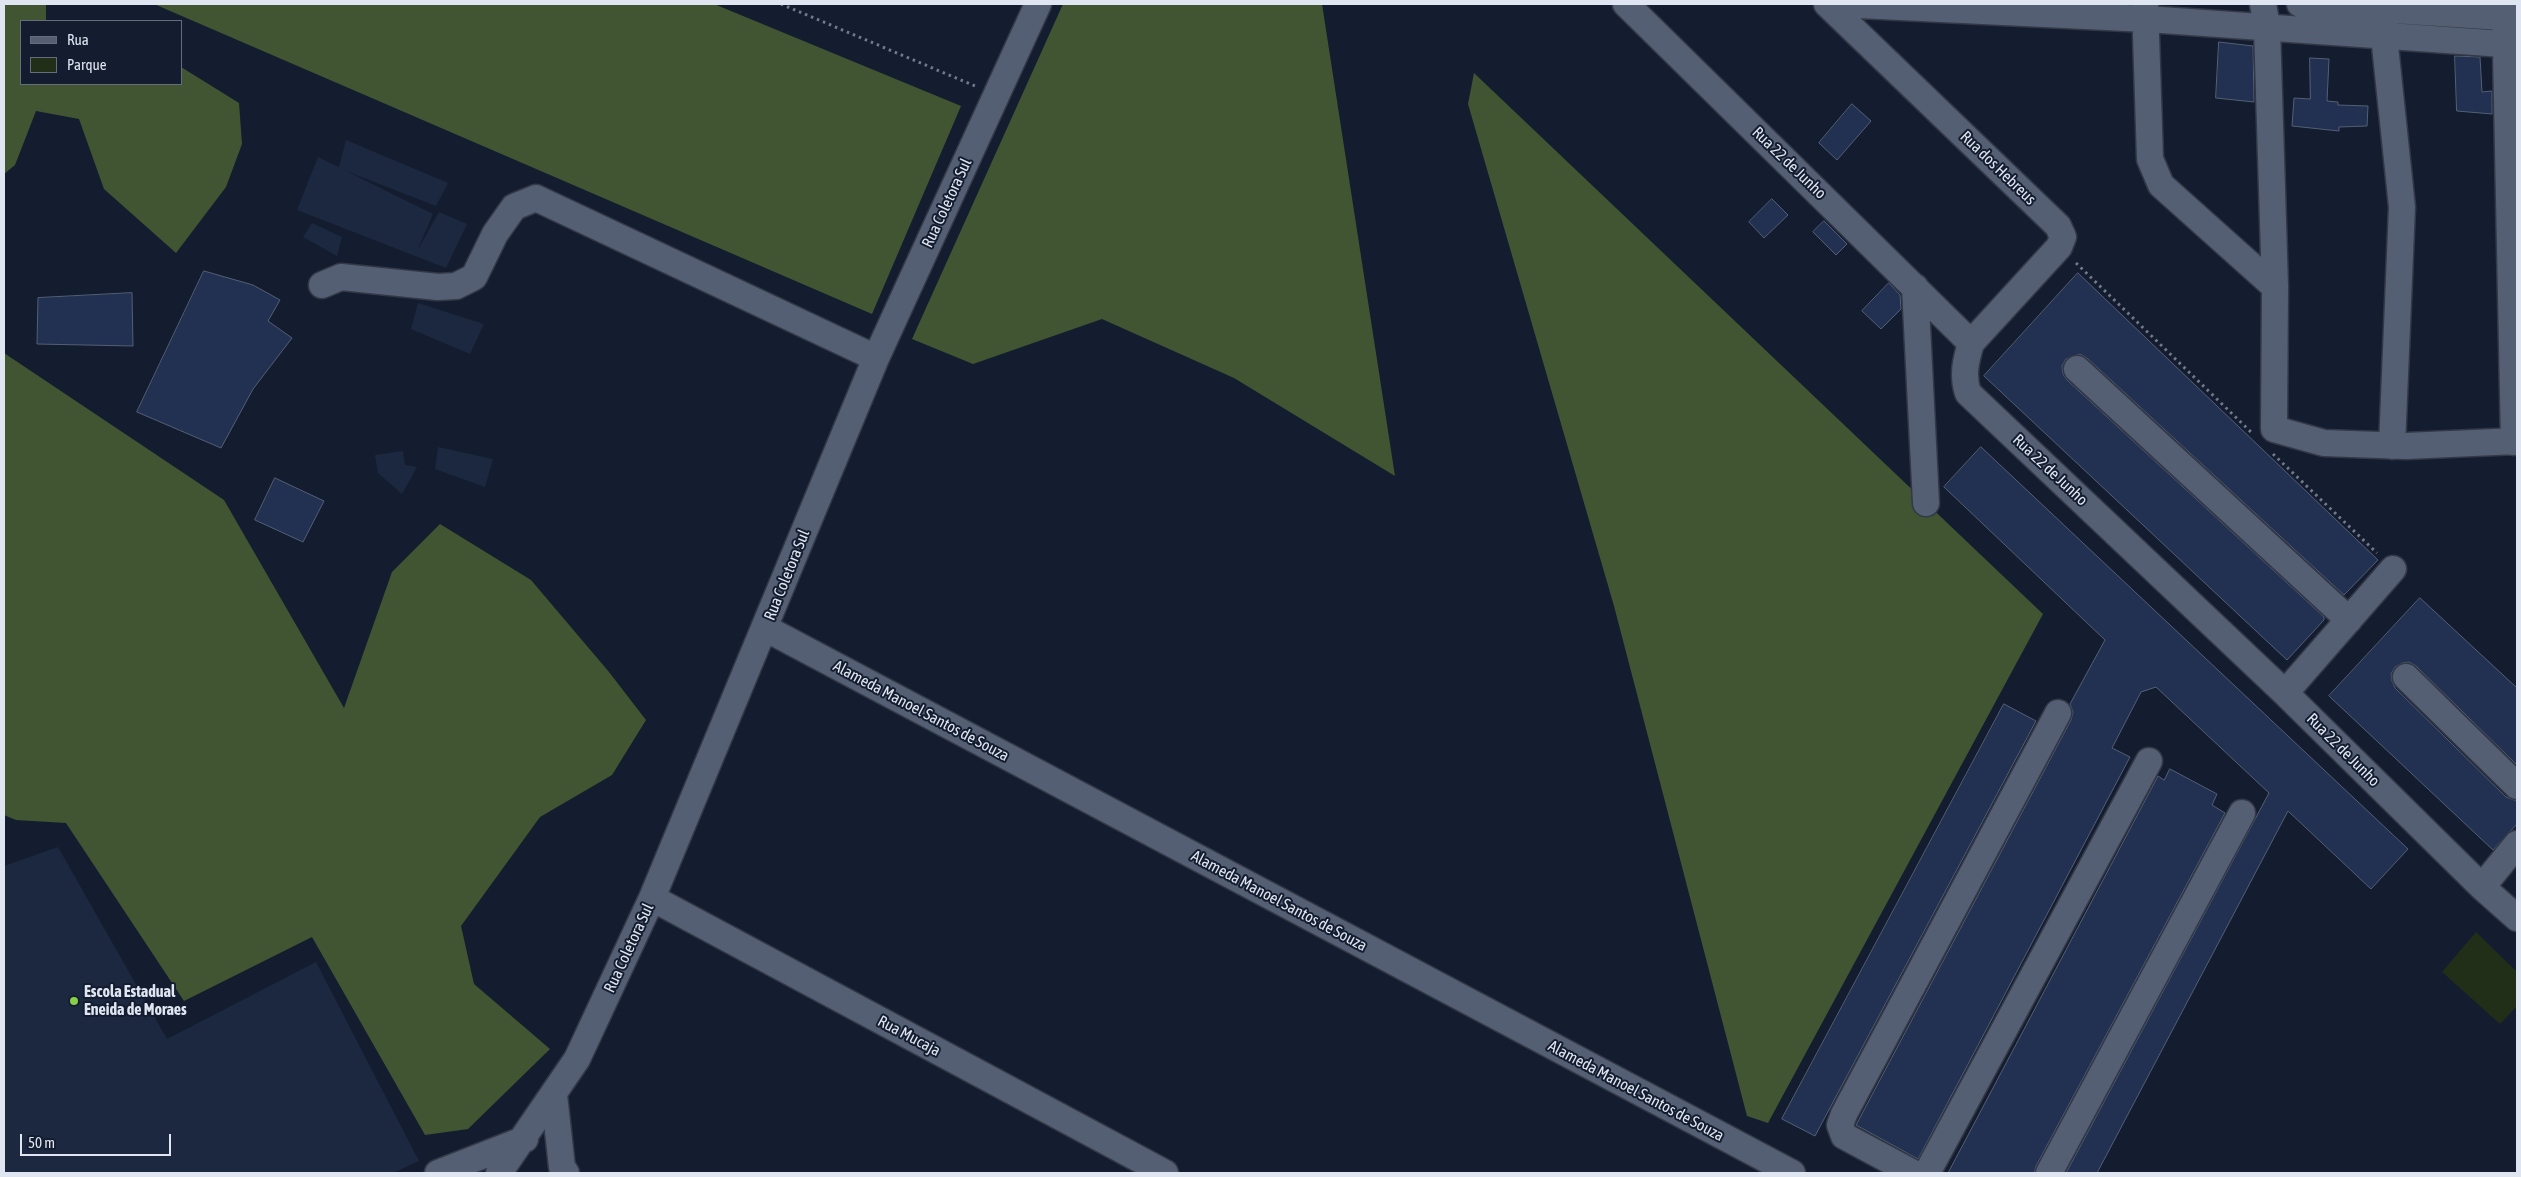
<!DOCTYPE html>
<style>
body{margin:0}
#map{position:relative;width:2521px;height:1177px;overflow:hidden;background:#141d2f;font-family:"Asap Condensed",sans-serif}
canvas{display:block}
.frame{position:absolute;inset:0;border:5px solid #dfe6f2;pointer-events:none}
.legend{position:absolute;left:20px;top:20px;width:162px;height:65px;box-sizing:border-box;background:#141d2f;border:1px solid #656d7d;margin:0;padding:6px 9px;list-style:none;font-size:15px;color:#dfe6f2}
.legend li{display:flex;align-items:center;gap:10px;height:25px}
.legend b{width:25px;border:1px solid #656d7d}
.scale{position:absolute;left:20px;top:1134px;width:151px;height:22px;box-sizing:border-box;border:2px solid #dfe6f2;border-top:0;padding-left:6px;font-size:15px;line-height:18px;white-space:nowrap;color:#dfe6f2;-webkit-text-stroke:4px #141d2f;paint-order:stroke}
</style>
<div id="map">
<canvas width="2521" height="1177"></canvas>
<div class="frame"></div>
<ul class="legend">
<li><b style="height:6px;background:#545f74"></b>Rua</li>
<li><b style="height:14px;background:#212e18"></b>Parque</li>
</ul>
<div class="scale">50 m</div>
</div>
<script>
const ctx = document.querySelector('canvas').getContext('2d');
ctx.lineJoin = 'round';
function fill(path, color) { ctx.fillStyle = color; ctx.fill(path, 'evenodd'); }
function strokePath(path, color, width, dash) { ctx.strokeStyle = color; ctx.lineWidth = width; ctx.lineCap = dash ? 'butt' : 'round'; ctx.setLineDash(dash || []); ctx.stroke(path); }
function label(font, color, halo, rows, align = 'center') {
  ctx.font = font + ' "Asap Condensed",sans-serif'; ctx.lineWidth = 4; ctx.setLineDash([]); ctx.textBaseline = 'middle'; ctx.strokeStyle = halo; ctx.fillStyle = color; for (const [text, x, y, turn = 0] of rows) {
    ctx.save(); ctx.translate(x, y); ctx.rotate((+turn || 0) * Math.PI / 180); ctx.textAlign = isNaN(turn) ? turn : align; if (halo) ctx.strokeText(text, 0, 0); ctx.fillText(text, 0, 0); ctx.restore();
  }
}
const built = new Path2D(`
 M 346,140 L 448,183 L 436,206 L 346,171 L 433,214 L 417,251 L 439,212 L 467,224 L 446,268 L 297,210 L 318,157 L 339,167 Z
 M 312,223 L 342,237 L 337,256 L 303,237 Z
 M 418,303 L 484,324 L 470,354 L 411,329 Z
 M 438,447 L 493,459 L 485,487 L 435,469 Z
 M 403,451 L 405,465 L 417,467 L 402,494 L 378,473 L 375,455 Z
 M 58,847 L 167,1039 L 316,962 L 419,1161 L 393,1173 L 4,1173 L 4,866 Z`);
const green = new Path2D(`
 M 2476,932 L 2517,972 L 2517,1006 L 2500,1024 L 2442,972 Z`);
const forest = new Path2D(`
 M 4,4 L 46,4 L 46,21 L 21,21 L 21,84 L 181,84 L 181,67 L 239,103 L 242,144 L 226,187 L 176,253 L 104,189 L 79,119 L 36,111 L 15,165 L 4,174 Z
 M 154,4 L 714,4 L 961,106 L 872,314 Z
 M 1063,4 L 1322,4 L 1395,476 L 1234,378 L 1102,319 L 973,364 L 912,339 Z
 M 1474,73 L 2043,614 L 1768,1123 L 1747,1116 L 1614,606 L 1468,104 Z
 M 4,353 L 224,500 L 344,708 L 392,572 L 440,524 L 531,580 L 609,672 L 646,720 L 612,775 L 540,817 L 461,926 L 474,984 L 550,1049 L 468,1129 L 425,1135 L 312,937 L 184,1001 L 66,823 L 16,820 L 4,815 Z`);
const building = new Path2D(`
 M 2219,42 L 2253,46 L 2254,102 L 2216,98 Z
 M 2455,56 L 2480,57 L 2482,92 L 2492,91 L 2492,114 L 2457,111 Z
 M 2310,58 L 2329,59 L 2327,101 L 2338,102 L 2338,105 L 2368,106 L 2367,126 L 2339,127 L 2339,131 L 2292,126 L 2294,98 L 2310,99 Z
 M 1852,104 L 1871,121 L 1837,160 L 1819,143 Z
 M 1772,199 L 1788,215 L 1764,238 L 1749,222 Z
 M 1824,221 L 1847,244 L 1836,255 L 1813,232 Z
 M 204,271 L 253,285 L 280,300 L 268,321 L 292,338 L 253,389 L 221,448 L 137,412 Z
 M 2078,273 L 2378,560 L 2344,595 L 2087,358 L 2080,354 L 2066,359 L 2062,366 L 2063,374 L 2067,380 L 2324,617 L 2324,620 L 2287,660 L 1984,376 Z
 M 1889,283 L 1900,295 L 1901,309 L 1881,329 L 1862,311 Z
 M 132,293 L 133,346 L 37,344 L 38,298 Z
 M 1981,447 L 2408,849 L 2371,889 L 2288,811 L 2097,1173 L 2066,1173 L 2269,793 L 2156,687 L 2141,692 L 2112,748 L 2130,757 L 1918,1159 L 1856,1125 L 2071,720 L 2073,712 L 2070,704 L 2105,640 L 1944,487 Z
 M 275,478 L 324,501 L 303,542 L 255,520 Z
 M 2420,598 L 2517,688 L 2517,765 L 2416,666 L 2409,662 L 2402,663 L 2395,667 L 2391,674 L 2392,681 L 2395,688 L 2506,797 L 2517,801 L 2517,824 L 2493,850 L 2329,696 Z
 M 2004,704 L 2036,721 L 1815,1136 L 1782,1119 Z
 M 2170,769 L 2217,794 L 2212,805 L 2225,813 L 2036,1166 L 2034,1173 L 1948,1173 L 2158,776 L 2164,780 Z`);
const path = new Path2D(`
 M 781,4 L 975,86
 M 2076,263 L 2251,432
 M 2273,454 L 2377,553`);
const minor = new Path2D(`
 M 1626,4 L 1971,343 C 1966,360 1962,375 1968,393 L 2285,693 L 2482,887 L 2517,918
 M 1827,4 L 2058,226 L 2063,237 L 2059,247 L 1971,343
 M 1839,4 L 2147,19 L 2517,45
 M 2145,4 L 2150,159 L 2161,185 L 2275,287
 M 2263,4 L 2267,27 L 2275,287 L 2274,429 L 2324,443 L 2406,446 L 2517,441
 M 2300,4 L 2517,18
 M 2385,4 L 2384,36 L 2402,207 L 2392,446
 M 2505,4 L 2514,442
 M 322,285 L 341,277 L 438,287 L 456,286 L 474,277 L 495,234 L 514,207 L 536,198 L 876,358
 M 1915,287 L 1926,503
 M 2077,369 L 2349,620
 M 765,628 L 1792,1173
 M 2406,677 L 2517,786
 M 2285,693 L 2393,569
 M 2482,887 L 2517,844
 M 652,898 L 1165,1173
 M 554,1095 L 562,1167 L 566,1173
 M 438,1173 L 525,1139
 M 499,1173 L 577,1059 L 652,898 L 876,358 L 1038,4
 M 1913,1173 L 1844,1136 L 1840,1125 L 1844,1114 L 2058,713
 M 1927,1173 L 2149,761
 M 2049,1173 L 2242,813`);
const markers = [
 [74,1001,5,"#88cf49"]
];
const streetNames = [
 ["Rua 22 de Junho",1789,163,44],
 ["Rua dos Hebreus",1998,168,44],
 ["Rua Coletora Sul",947,203,-65],
 ["Rua 22 de Junho",2050,470,43],
 ["Rua Coletora Sul",787,575,-68],
 ["Alameda Manoel Santos de Souza",921,711,28],
 ["Rua 22 de Junho",2343,750,45],
 ["Alameda Manoel Santos de Souza",1279,901,28],
 ["Rua Coletora Sul",629,948,-65],
 ["Rua Mucaja",909,1036,28],
 ["Alameda Manoel Santos de Souza",1636,1091,28]
];
const poiNames = [
 ["Escola Estadual",84,992],
 ["Eneida de Moraes",84,1010]
];
fill(built, '#1c283f');
fill(green, '#212e18');
fill(forest, '#415532');
fill(building, '#223151');
strokePath(building, '#545f74', 1);
strokePath(minor, '#333846', 29);
strokePath(path, '#727a89', 3, [2.5, 4]);
strokePath(minor, '#545f74', 26);
for (const [x, y, r, color] of markers) { const dot = new Path2D(); dot.arc(x, y, r, 0, 2 * Math.PI); ctx.fillStyle = color; ctx.fill(dot); strokePath(dot, '#141d2f', 2); }
label('16px', '#dfe6f2', '#141d2f', streetNames);
label('bold 16px', '#dfe6f2', '#141d2f', poiNames, 'left');
</script>
